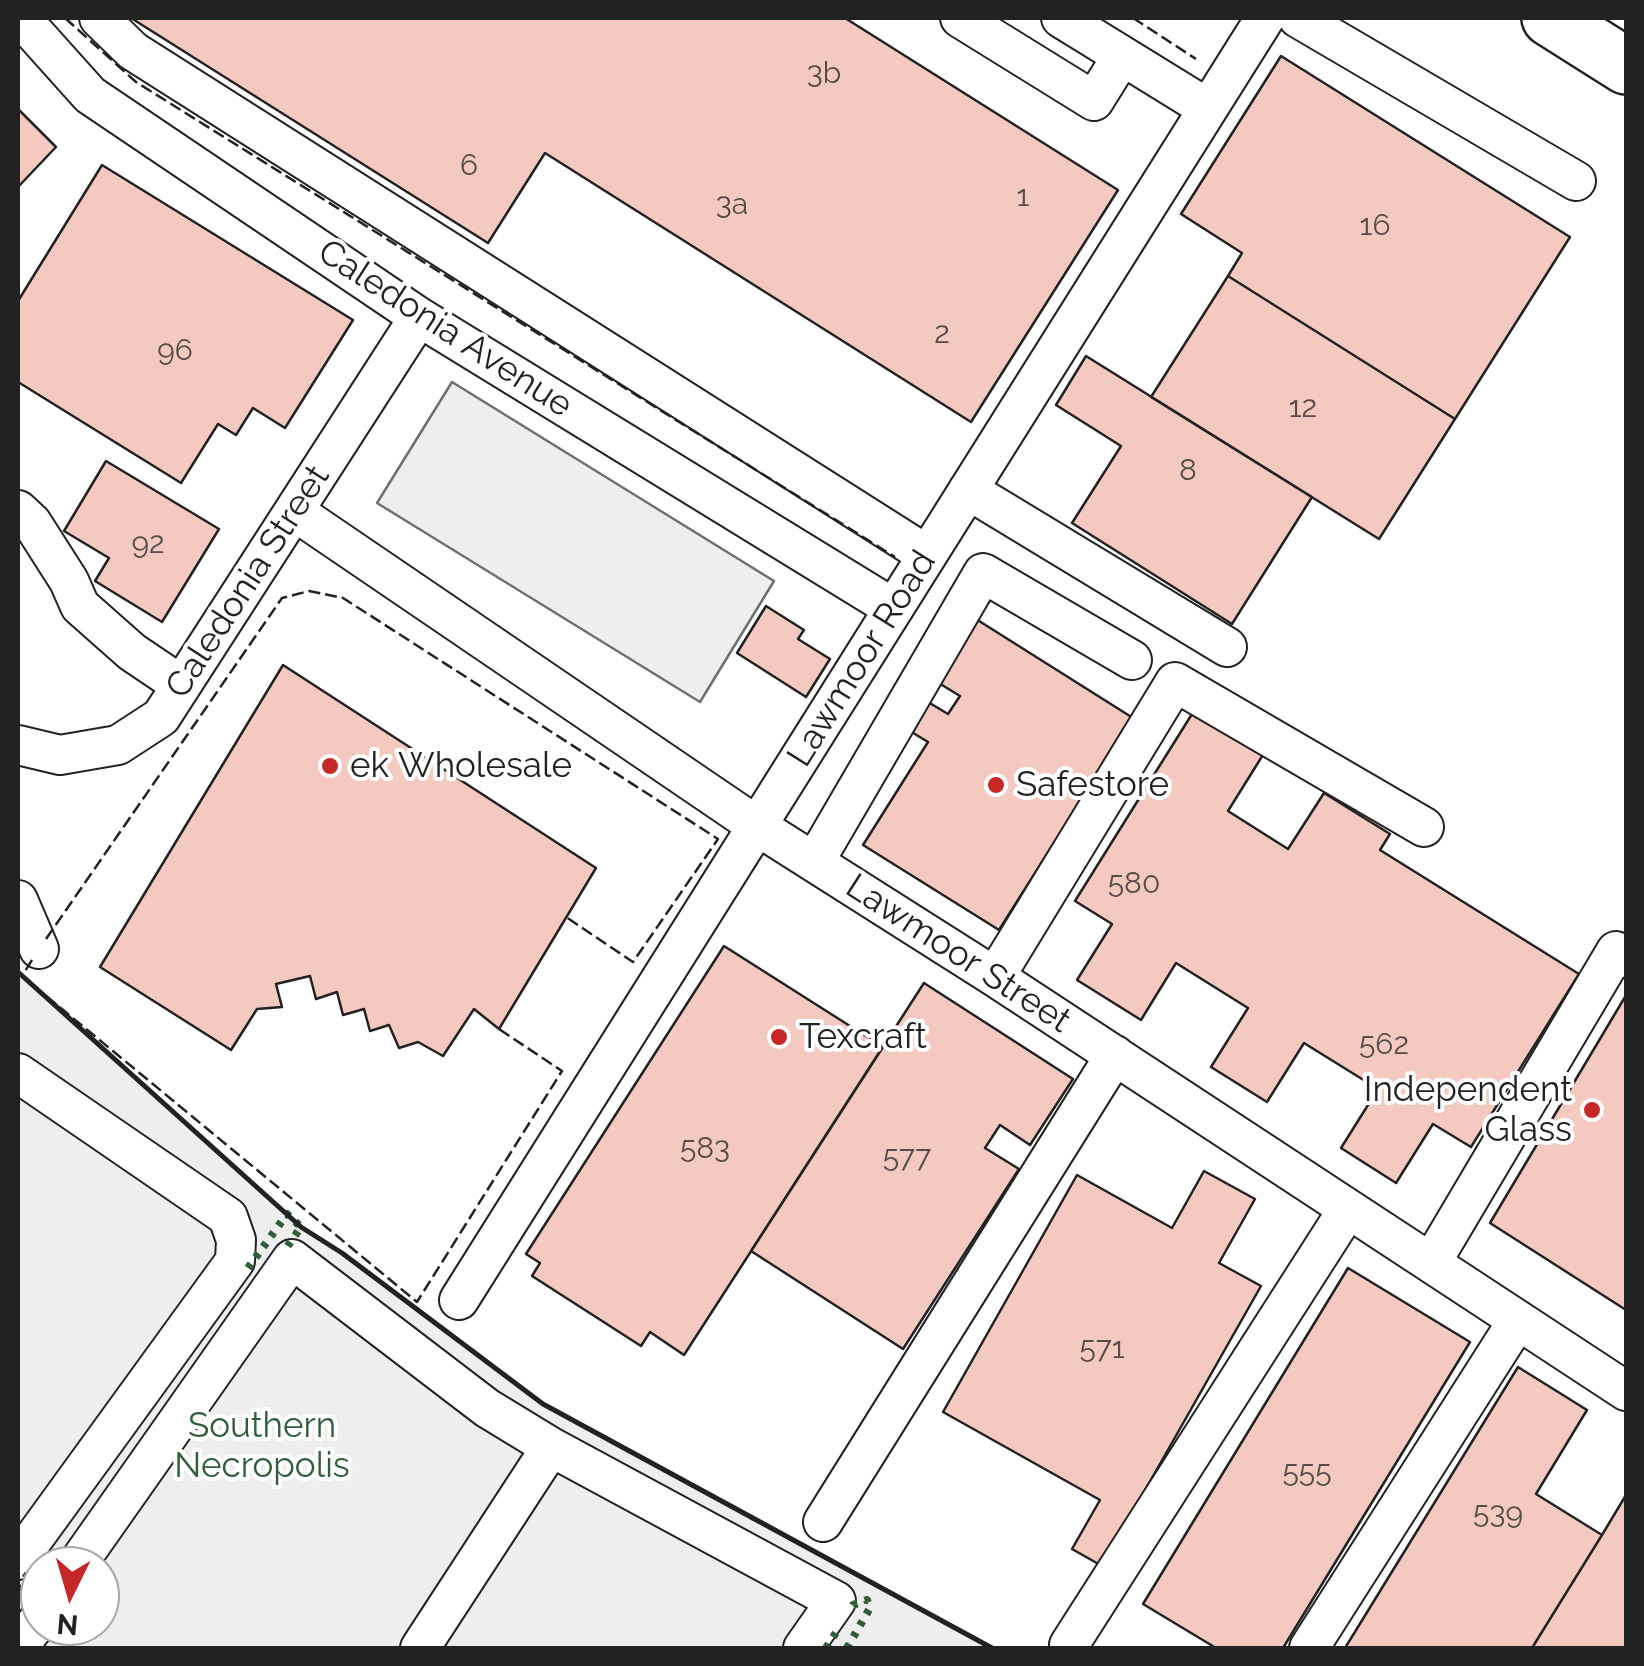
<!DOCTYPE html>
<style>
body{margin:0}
#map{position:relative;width:1644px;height:1666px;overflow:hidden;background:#fff;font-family:Raleway,sans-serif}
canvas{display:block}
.frame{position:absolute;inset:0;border:20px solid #222;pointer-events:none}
.north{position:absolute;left:20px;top:1546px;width:100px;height:100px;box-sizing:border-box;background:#fff;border:2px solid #a7a7a7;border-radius:50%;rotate:185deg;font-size:28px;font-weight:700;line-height:40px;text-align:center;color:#222}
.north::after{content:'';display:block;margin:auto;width:35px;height:45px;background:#c62828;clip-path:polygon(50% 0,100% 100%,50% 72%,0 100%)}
</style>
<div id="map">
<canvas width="1644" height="1666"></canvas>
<div class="frame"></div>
<div class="north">N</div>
</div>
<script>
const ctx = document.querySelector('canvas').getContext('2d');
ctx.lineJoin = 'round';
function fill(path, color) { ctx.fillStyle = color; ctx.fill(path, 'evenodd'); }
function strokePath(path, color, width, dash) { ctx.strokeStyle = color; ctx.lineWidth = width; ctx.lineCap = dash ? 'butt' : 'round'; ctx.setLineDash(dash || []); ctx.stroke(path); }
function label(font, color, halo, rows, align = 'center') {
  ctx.font = font + ' Raleway,sans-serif'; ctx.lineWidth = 8; ctx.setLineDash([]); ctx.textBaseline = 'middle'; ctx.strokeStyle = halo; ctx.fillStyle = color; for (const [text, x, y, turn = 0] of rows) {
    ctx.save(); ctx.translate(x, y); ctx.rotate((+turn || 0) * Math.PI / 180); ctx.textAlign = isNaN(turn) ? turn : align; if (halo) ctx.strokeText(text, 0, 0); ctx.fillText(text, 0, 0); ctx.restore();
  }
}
const green = new Path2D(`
 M 452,382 L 774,581 L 700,702 L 377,503 Z
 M 18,972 L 301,1227 L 342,1253 L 543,1404 L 992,1648 L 18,1648 ZM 40,1566 L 100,1566 L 100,1626 L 40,1626 Z`);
const building = new Path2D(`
 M 131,18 L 845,18 L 1118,190 L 971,422 L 545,153 L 488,243 Z
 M 1281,56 L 1570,237 L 1455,419 L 1228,276 L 1242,253 L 1181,214 Z
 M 18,109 L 56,147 L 18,187 Z
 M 102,165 L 353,320 L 285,428 L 253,408 L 236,435 L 218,424 L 181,483 L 18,382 L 18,301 Z
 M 1228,276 L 1455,419 L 1379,539 L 1151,397 Z
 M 1086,356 L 1312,497 L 1232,624 L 1072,523 L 1121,446 L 1056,405 Z
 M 106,461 L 219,529 L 162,622 L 95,581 L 109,558 L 64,531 Z
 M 766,606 L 804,630 L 798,639 L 830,659 L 806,697 L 737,653 Z
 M 968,614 L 1133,718 L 999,930 L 863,845 L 928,742 L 900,725 L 918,696 L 948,714 L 960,696 L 929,677 Z
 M 283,665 L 596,868 L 499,1029 L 474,1009 L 443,1056 L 418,1042 L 399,1048 L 389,1025 L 370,1031 L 364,1009 L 343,1015 L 337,992 L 316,999 L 310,976 L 276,984 L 282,1007 L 257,1009 L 231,1050 L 100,967 Z
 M 1197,706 L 1266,750 L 1228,811 L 1288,849 L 1324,793 L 1390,834 L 1380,850 L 1579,974 L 1471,1147 L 1433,1124 L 1396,1183 L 1341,1148 L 1378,1089 L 1304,1043 L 1267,1102 L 1211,1067 L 1248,1008 L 1176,963 L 1141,1020 L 1077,980 L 1112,924 L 1075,901 Z
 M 724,946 L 883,1047 L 684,1355 L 650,1332 L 641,1346 L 532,1276 L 540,1263 L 526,1254 Z
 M 924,983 L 1073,1079 L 1030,1145 L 1000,1125 L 985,1148 L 1019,1169 L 903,1349 L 751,1251 Z
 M 1625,997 L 1626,998 L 1626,1310 L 1490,1223 Z
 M 1204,1171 L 1255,1199 L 1219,1263 L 1261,1286 L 1102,1566 L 1072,1549 L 1100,1500 L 943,1412 L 1077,1175 L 1172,1228 Z
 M 1348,1268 L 1470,1342 L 1283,1648 L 1216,1648 L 1143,1604 Z
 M 1518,1367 L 1587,1410 L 1536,1494 L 1602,1535 L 1532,1648 L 1345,1648 Z
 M 1626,1495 L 1626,1648 L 1532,1648 L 1602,1535 Z`);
const minor = new Path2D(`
 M 21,18 L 90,95 L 419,317 L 893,608
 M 99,18 L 133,51 L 927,555
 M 960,18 L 1094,101 L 1122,56
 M 1061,18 L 1207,108
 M 1298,18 L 1576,181
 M 968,490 L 1227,647
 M 18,510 L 32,523 L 69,581 L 80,606 L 132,652 L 181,685
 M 294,511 L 757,826 L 995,977 L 1626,1391
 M 18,745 L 60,755 L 118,745 L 161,717 L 419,317
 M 815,861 L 983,573 L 1132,660
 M 18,900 L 39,949
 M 995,977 L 1175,682 L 1424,827
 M 18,1073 L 228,1217 L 236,1240 L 235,1261 L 18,1560
 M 1431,1263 L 1616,951 L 1626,958
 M 459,1300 L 1265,18
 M 823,1522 L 1115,1055
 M 76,1566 L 292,1259 L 487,1408 L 551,1447 L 836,1601 L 803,1648
 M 1069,1645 L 1348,1209
 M 18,1648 L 40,1618
 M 420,1648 L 551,1447
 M 1309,1648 L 1518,1320`);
const highway = new Path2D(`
 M 1550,18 L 1626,66`);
const hedge = new Path2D(`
 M 248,1268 L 287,1214 L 301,1227 L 287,1247
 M 18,1589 L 32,1568
 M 826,1648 L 837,1631
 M 847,1648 L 870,1608 L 867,1600 L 853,1605 L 850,1611`);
const fence = new Path2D(`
 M 65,18 L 136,82 L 895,557
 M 1133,18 L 1196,59
 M 46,939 L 282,598 L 309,591 L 343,598 L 718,839 L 633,962 L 566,917
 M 32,960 L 22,976 L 417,1302 L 562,1071 L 499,1029`);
const wall = new Path2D(`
 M 18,972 L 301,1227 L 342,1253 L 543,1404 L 992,1648`);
const markers = [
 [330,766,10,"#c62828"],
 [996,785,10,"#c62828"],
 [779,1037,10,"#c62828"],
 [1592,1110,10,"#c62828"]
];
const numberNames = [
 ["3b",824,74],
 ["6",469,166],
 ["1",1023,197],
 ["3a",732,205],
 ["16",1375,226],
 ["2",942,334],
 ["96",175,351],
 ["12",1303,408],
 ["8",1188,471],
 ["92",148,544],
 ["580",1134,884],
 ["562",1384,1045],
 ["583",705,1149],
 ["577",907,1158],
 ["571",1102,1349],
 ["555",1307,1473],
 ["539",1498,1514]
];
const streetNames = [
 ["Caledonia Avenue",445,329,33],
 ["Caledonia Street",248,582,-57],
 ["Lawmoor Road",862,659,-58],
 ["Lawmoor Street",958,954,33]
];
const poiNames = [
 ["ek Wholesale",350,766],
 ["Safestore",1016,785],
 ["Texcraft",799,1037],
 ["Independent",1572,1090,"right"],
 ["Glass",1572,1130,"right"]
];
const parkNames = [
 ["Southern",262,1426],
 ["Necropolis",262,1466]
];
fill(green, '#eee');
strokePath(green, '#6f6f6f', 2.5);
fill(building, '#f3c9c0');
strokePath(building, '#222', 2.5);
strokePath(minor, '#222', 42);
strokePath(highway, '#222', 60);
strokePath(minor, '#fff', 38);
strokePath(highway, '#fff', 55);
strokePath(hedge, '#2f5e38', 8, [5, 8]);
strokePath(fence, '#222', 2.5, [12, 5]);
strokePath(wall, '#222', 5);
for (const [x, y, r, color] of markers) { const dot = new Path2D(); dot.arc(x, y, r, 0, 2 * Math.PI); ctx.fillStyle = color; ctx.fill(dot); strokePath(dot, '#fff', 4); }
label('30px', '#564c4a', null, numberNames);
label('35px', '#222', '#fff', streetNames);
label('35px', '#222', '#fff', poiNames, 'left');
label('35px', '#2f5e38', '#fff', parkNames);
</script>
